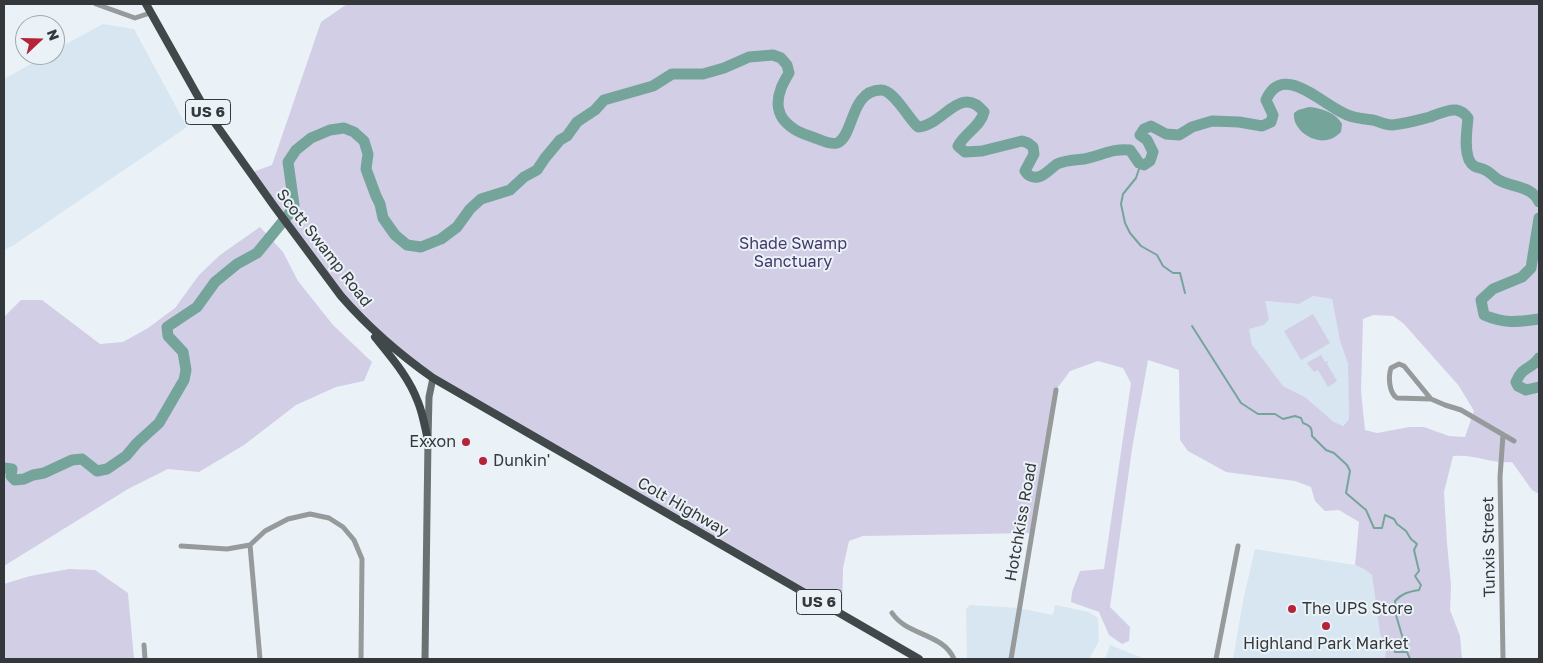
<!DOCTYPE html>
<style>
body{margin:0}
#map{position:relative;width:1543px;height:663px;overflow:hidden;background:#eaf2f8;font-family:"Golos Text",sans-serif}
canvas{display:block}
.frame{position:absolute;inset:0;border:5px solid #34383a;pointer-events:none}
.north{position:absolute;left:15px;top:15px;width:50px;height:50px;box-sizing:border-box;background:#eaf2f8;border:1px solid #a1a8ac;border-radius:50%;rotate:69deg;font-size:14px;font-weight:700;line-height:20px;text-align:center;color:#34383a}
.north::after{content:'';display:block;margin:auto;width:18px;height:22px;background:#b52339;clip-path:polygon(50% 0,100% 100%,50% 72%,0 100%)}
</style>
<div id="map">
<canvas width="1543" height="663"></canvas>
<div class="frame"></div>
<div class="north">N</div>
</div>
<script>
const ctx = document.querySelector('canvas').getContext('2d');
ctx.lineJoin = 'round';
function fill(path, color) { ctx.fillStyle = color; ctx.fill(path, 'evenodd'); }
function strokePath(path, color, width, dash) { ctx.strokeStyle = color; ctx.lineWidth = width; ctx.lineCap = dash ? 'butt' : 'round'; ctx.setLineDash(dash || []); ctx.stroke(path); }
function label(font, color, halo, rows, align = 'center') {
  ctx.font = font + ' "Golos Text",sans-serif'; ctx.lineWidth = 4; ctx.setLineDash([]); ctx.textBaseline = 'middle'; ctx.strokeStyle = halo; ctx.fillStyle = color; for (const [text, x, y, turn = 0] of rows) {
    ctx.save(); ctx.translate(x, y); ctx.rotate((+turn || 0) * Math.PI / 180); ctx.textAlign = isNaN(turn) ? turn : align; if (halo) ctx.strokeText(text, 0, 0); ctx.fillText(text, 0, 0); ctx.restore();
  }
}
const built = new Path2D(`
 M 103,24 L 134,29 L 187,127 L 14,245 L 4,250 L 4,79 L 47,55 L 55,55 L 55,50 Z
 M 1313,296 L 1332,299 L 1340,341 L 1348,364 L 1349,419 L 1342,426 L 1334,422 L 1305,397 L 1283,386 L 1252,346 L 1248,329 L 1264,325 L 1265,301 L 1299,304 Z
 M 1255,549 L 1355,565 L 1365,569 L 1372,575 L 1380,634 L 1386,647 L 1385,659 L 1233,659 L 1243,601 Z
 M 970,605 L 1019,608 L 1053,615 L 1055,605 L 1089,612 L 1098,618 L 1099,641 L 1089,659 L 967,659 L 966,609 Z
 M 1110,645 L 1140,657 L 1142,659 L 1105,659 Z`);
const green = new Path2D(`
 M 347,4 L 1539,4 L 1539,494 L 1532,490 L 1512,462 C 1491,464 1475,454 1453,456 L 1444,492 L 1447,543 L 1451,585 L 1450,610 L 1460,636 L 1462,659 L 1385,659 L 1386,647 L 1380,634 L 1372,575 L 1364,569 L 1355,565 L 1359,522 L 1339,510 L 1325,511 L 1315,501 L 1311,487 L 1295,481 L 1226,472 L 1188,451 L 1180,440 L 1179,370 L 1148,360 L 1132,449 L 1110,607 L 1130,627 L 1129,641 L 1122,644 L 1109,635 L 1099,612 L 1071,602 L 1072,592 L 1080,571 L 1104,569 L 1131,383 L 1123,368 L 1098,361 L 1070,371 L 1056,390 L 1032,533 L 863,536 L 849,541 L 843,568 L 842,615 L 433,378 L 357,314 L 250,173 L 272,165 L 321,22 ZM 1317,108 L 1331,113 L 1321,140 L 1309,136 ZM 1313,296 L 1332,299 L 1340,341 L 1348,364 L 1349,419 L 1343,426 L 1334,422 L 1305,397 L 1283,386 L 1252,345 L 1249,329 L 1264,325 L 1269,319 L 1265,301 L 1299,304 ZM 1373,315 L 1393,316 L 1403,323 L 1459,386 L 1474,411 L 1465,437 L 1449,436 L 1424,427 L 1409,427 L 1377,433 L 1365,430 L 1361,391 L 1363,319 Z
 M 260,227 L 283,252 L 298,281 L 333,325 L 372,362 L 364,381 L 336,387 L 296,405 L 244,445 L 199,472 L 168,469 L 128,489 L 4,566 L 4,317 L 21,300 L 42,300 L 100,344 L 123,342 L 148,328 L 175,308 L 199,275 L 220,255 Z
 M 1313,314 L 1330,343 L 1301,360 L 1284,331 Z
 M 1321,355 L 1325,362 L 1328,361 L 1327,364 L 1337,381 L 1328,387 L 1318,370 L 1314,372 L 1307,363 Z
 M 69,569 L 95,570 L 128,593 L 134,659 L 4,659 L 4,584 L 30,576 Z`);
const water = new Path2D(`
 M 1309,107 C 1322,108 1336,113 1342,124 L 1341,132 C 1337,136 1332,139 1327,140 C 1312,143 1292,129 1294,113 L 1298,110 Z`);
const stream = new Path2D(`
 M 1141,163 L 1136,178 L 1123,194 L 1121,204 L 1125,223 L 1130,233 L 1141,246 L 1157,255 L 1163,266 L 1173,273 L 1180,273 L 1185,293
 M 1192,326 L 1241,403 L 1258,414 L 1275,414 L 1283,419 L 1295,416 L 1301,418 L 1303,423 C 1311,426 1312,428 1312,436 L 1326,450 L 1334,453 L 1347,465 L 1350,471 L 1346,493 L 1366,510 L 1374,528 L 1382,528 L 1385,515 L 1394,519 L 1397,524 L 1406,531 L 1411,539 L 1417,544 L 1414,550 L 1419,571 L 1415,576 L 1421,585 L 1419,590 C 1409,592 1402,593 1395,601 L 1396,615 L 1403,639 L 1397,641 L 1388,639 L 1395,652 L 1407,652 L 1410,659`);
const river = new Path2D(`
 M 1539,218 L 1531,268 L 1522,277 L 1493,289 L 1481,300 L 1484,315 C 1505,324 1517,322 1539,319
 M 1539,358 C 1531,370 1523,365 1516,382 L 1518,386 L 1526,390 L 1539,387
 M 4,468 L 12,469 L 11,476 L 15,480 L 24,479 L 33,475 L 44,473 L 72,460 L 82,459 L 97,471 L 107,469 L 126,456 L 137,443 L 159,423 L 184,380 L 186,370 L 183,352 L 168,336 L 167,327 L 197,307 L 215,282 L 237,264 L 257,253 L 289,214 L 294,205 L 288,162 L 296,150 L 311,138 L 330,130 L 344,128 L 354,132 L 364,141 L 368,154 L 366,169 L 376,196 L 380,204 L 383,218 L 395,235 L 407,245 L 421,247 L 441,239 L 457,227 L 470,209 L 481,199 L 510,190 L 524,177 L 537,170 L 545,158 L 560,140 L 567,136 L 577,122 L 595,110 L 604,100 L 653,86 L 672,74 L 703,74 L 724,68 L 749,57 L 773,55 L 781,58 L 787,65 L 789,73 C 783,83 778,92 778,104 C 779,116 784,122 794,129 C 800,133 807,135 815,138 C 822,140 829,145 837,143 C 854,137 850,90 881,90 C 894,90 908,118 918,127 C 943,126 960,83 984,112 C 981,126 965,133 958,146 L 965,152 L 982,151 L 1022,141 L 1028,143 L 1033,147 L 1034,154 L 1025,171 C 1028,176 1032,178 1038,177 C 1045,176 1051,168 1057,164 C 1066,160 1074,160 1084,159 C 1100,156 1113,148 1130,150 L 1139,163 L 1144,165 L 1150,161 L 1153,152 L 1147,140 L 1140,135 L 1144,129 L 1151,126 L 1166,134 L 1179,135 L 1192,127 L 1212,121 L 1239,122 L 1262,126 L 1271,122 L 1273,115 L 1266,100 C 1284,58 1329,113 1354,117 C 1361,119 1367,119 1373,120 C 1380,122 1386,125 1392,125 C 1405,124 1418,120 1430,117 C 1438,114 1448,109 1456,110 C 1462,111 1465,114 1468,118 C 1467,130 1462,158 1474,166 C 1477,168 1482,168 1485,170 C 1490,172 1493,176 1497,179 C 1511,188 1532,185 1539,202`);
const minor = new Path2D(`
 M 96,4 L 135,18 L 150,13
 M 1431,399 L 1404,366 L 1399,364 L 1391,368 C 1388,377 1389,393 1397,398 L 1431,399 L 1445,405 L 1461,410 L 1514,441
 M 250,545 L 260,659
 M 181,546 L 227,549 L 250,545 L 265,531 L 288,519 L 310,514 L 329,518 L 343,527 L 354,540 L 362,559 L 361,659
 M 892,613 C 907,636 943,633 954,659
 M 144,645 L 145,659
 M 1011,659 L 1056,390
 M 1216,659 L 1238,546
 M 1503,659 L 1500,477 L 1503,435`);
const secondary = new Path2D(`
 M 425,659 L 428,440 L 429,397 L 433,378`);
const trunk = new Path2D(`
 M 146,4 L 205,109 L 274,206 L 341,296 C 368,327 399,354 433,378 L 919,659
 M 375,337 C 391,357 409,377 418,402 C 423,414 425,428 428,440`);
const markers = [
 [466,442,5,"#b52339"],
 [483,461,5,"#b52339"],
 [1292,609,5,"#b52339"],
 [1326,626,5,"#b52339"]
];
const shields = [
 [208,112,45],
 [819,602,45]
];
const shieldNames = [
 ["US 6",208,112],
 ["US 6",819,602]
];
const parkNames = [
 ["Shade Swamp",793,244],
 ["Sanctuary",793,262]
];
const streetNames = [
 ["Scott Swamp Road",324,248,52],
 ["Colt Highway",683,507,30],
 ["Hotchkiss Road",1021,522,-80],
 ["Tunxis Street",1489,547,-91]
];
const poiNames = [
 ["Exxon",456,442,"right"],
 ["Dunkin'",493,461],
 ["The UPS Store",1302,609],
 ["Highland Park Market",1326,644,"center"]
];
fill(built, '#d7e6f0');
fill(green, '#d2cee6');
fill(water, '#75a59a');
strokePath(stream, '#75a59a', 2);
strokePath(river, '#75a59a', 11);
strokePath(minor, '#969a9b', 5);
strokePath(secondary, '#6b7172', 7);
strokePath(trunk, '#40484a', 8);
for (const [x, y, r, color] of markers) { const dot = new Path2D(); dot.arc(x, y, r, 0, 2 * Math.PI); ctx.fillStyle = color; ctx.fill(dot); strokePath(dot, '#eaf2f8', 2); }
for (const [x, y, w] of shields) { const box = new Path2D(); box.roundRect(x - w / 2, y - 12.5, w, 25, 4); ctx.fillStyle = '#eaf2f8'; ctx.fill(box); strokePath(box, '#34383a', 1); }
label('bold 15px', '#34383a', null, shieldNames);
label('16px', '#44386b', '#eaf2f8', parkNames);
label('16px', '#34383a', '#eaf2f8', streetNames);
label('16px', '#34383a', '#eaf2f8', poiNames, 'left');
</script>
